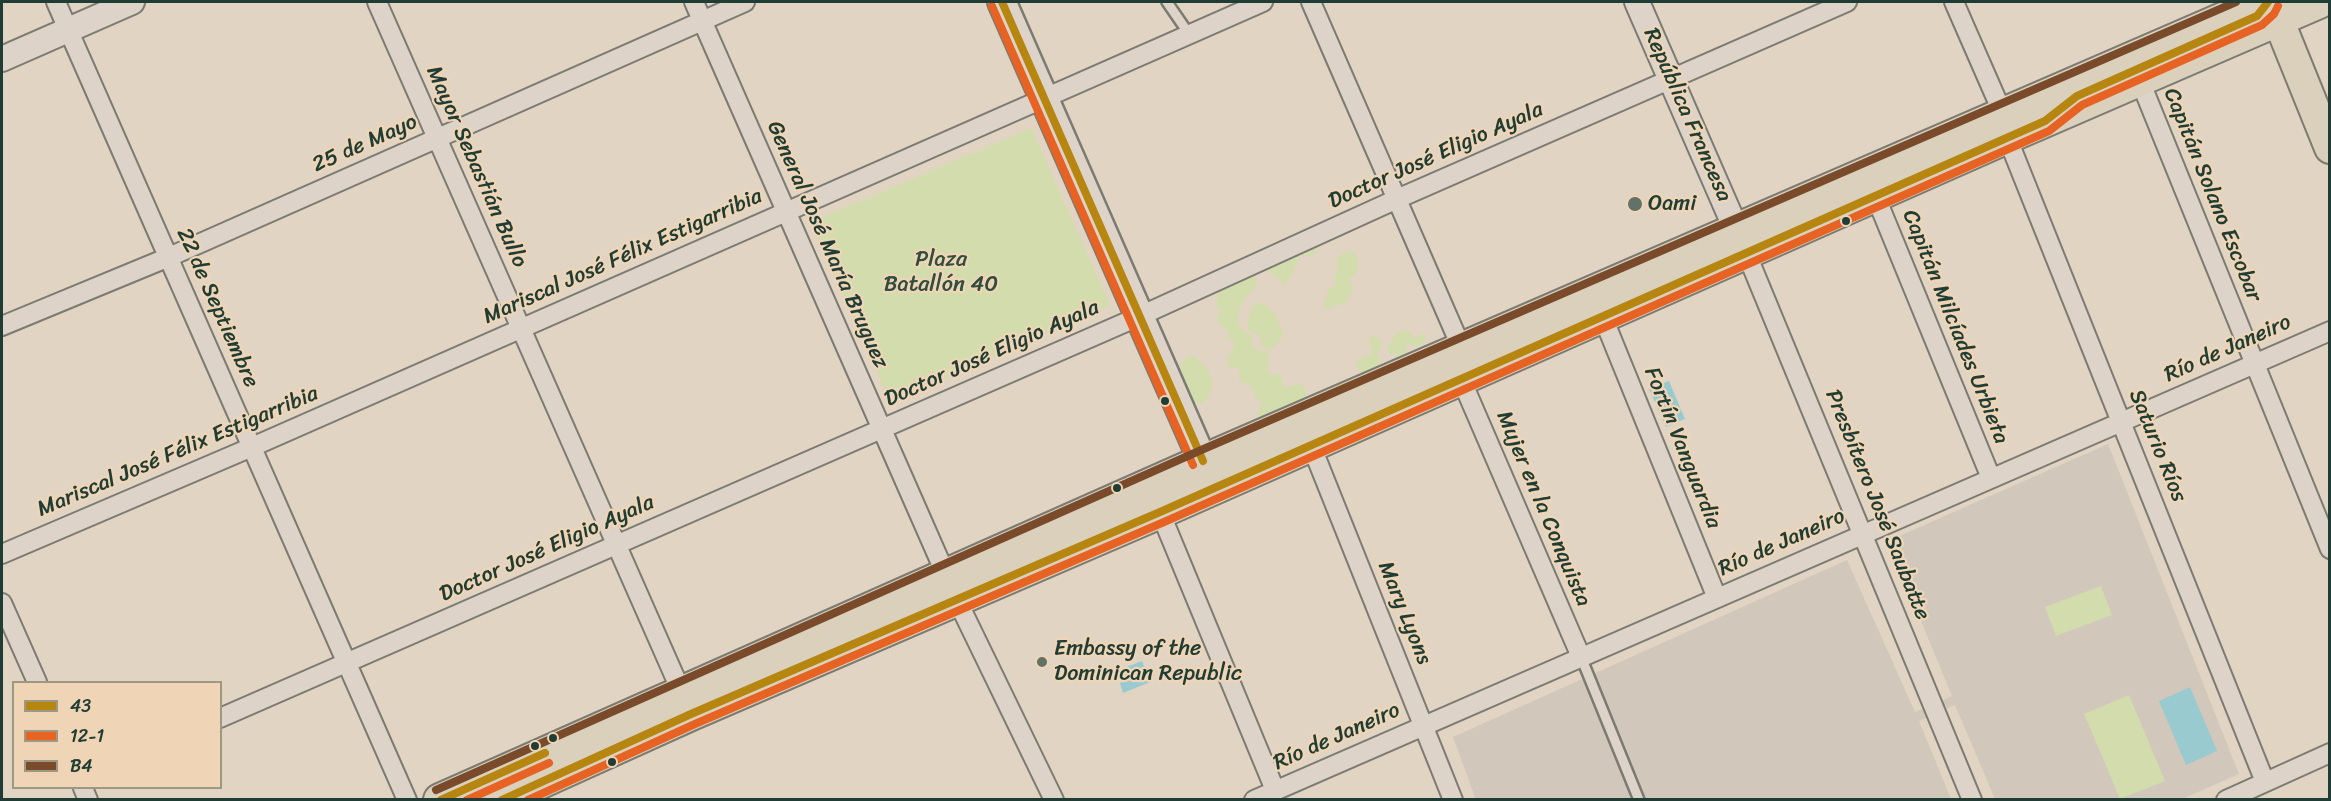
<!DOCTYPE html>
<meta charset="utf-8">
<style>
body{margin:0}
#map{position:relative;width:2331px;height:801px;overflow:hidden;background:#e2d4c3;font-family:Sriracha,sans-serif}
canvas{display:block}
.frame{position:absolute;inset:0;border:3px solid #1f3d34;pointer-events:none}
.legend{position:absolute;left:12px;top:681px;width:210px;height:108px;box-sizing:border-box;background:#efd5b6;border:2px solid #9c9882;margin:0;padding:8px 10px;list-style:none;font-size:18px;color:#1f3d34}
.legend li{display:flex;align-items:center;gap:12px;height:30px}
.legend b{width:30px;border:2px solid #9c9882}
</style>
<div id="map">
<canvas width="2331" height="801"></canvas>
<div class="frame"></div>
<ul class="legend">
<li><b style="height:8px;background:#b68610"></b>43</li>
<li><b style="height:8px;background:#e76323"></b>12-1</li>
<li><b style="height:8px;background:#7a4b2a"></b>B4</li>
</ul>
</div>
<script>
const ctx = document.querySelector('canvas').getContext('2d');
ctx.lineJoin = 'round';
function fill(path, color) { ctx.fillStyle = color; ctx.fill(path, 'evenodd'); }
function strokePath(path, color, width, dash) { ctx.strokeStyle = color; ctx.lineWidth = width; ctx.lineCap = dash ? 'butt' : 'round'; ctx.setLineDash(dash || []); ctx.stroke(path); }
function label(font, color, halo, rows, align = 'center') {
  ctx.font = font + ' Sriracha,sans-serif'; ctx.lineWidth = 4.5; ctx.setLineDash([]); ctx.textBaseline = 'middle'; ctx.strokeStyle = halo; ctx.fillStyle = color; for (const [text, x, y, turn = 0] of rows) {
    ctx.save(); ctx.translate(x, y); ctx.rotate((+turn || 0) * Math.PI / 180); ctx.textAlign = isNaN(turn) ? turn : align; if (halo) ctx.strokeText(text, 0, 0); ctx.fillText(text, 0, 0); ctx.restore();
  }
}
const built = new Path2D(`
 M 2108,444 L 2239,774 L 2182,799 L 1995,799 L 1955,705 L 1919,721 L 1951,799 L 1476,800 L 1453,737 L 1847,560 L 1915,712 L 1952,696 L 1888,541 Z`);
const green = new Path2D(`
 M 1031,128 L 1110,305 L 890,402 L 811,222 Z
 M 1318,239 L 1320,248 L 1311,256 L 1300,255 L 1294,270 L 1285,285 L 1267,270 L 1265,264 Z
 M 1352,251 C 1360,259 1359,265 1355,275 L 1348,279 L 1354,288 L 1345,303 L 1338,306 L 1334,304 L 1332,308 L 1325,309 L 1323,304 L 1327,297 L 1327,291 L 1337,283 L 1334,280 L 1338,267 L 1336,259 L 1345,252 Z
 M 1256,273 L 1256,287 C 1242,299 1237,308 1239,326 L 1252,336 L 1252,344 L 1256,350 L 1264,351 L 1269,355 L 1267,369 L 1270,374 L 1282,375 L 1282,383 L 1285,387 L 1299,384 L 1305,387 L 1308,411 L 1264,430 L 1257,413 L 1262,403 L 1257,399 L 1249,384 L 1239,381 L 1239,367 L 1229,369 L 1227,359 L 1233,349 L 1234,342 L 1226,337 L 1229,332 L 1219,324 L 1217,316 L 1220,310 L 1216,305 L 1218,289 Z
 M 1261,302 L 1274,312 L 1284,334 L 1273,349 L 1268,350 L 1262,347 L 1259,335 L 1248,330 L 1248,320 L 1253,306 Z
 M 1409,331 L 1415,339 L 1421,334 L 1425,335 L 1425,341 C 1420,348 1414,347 1407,344 L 1406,353 L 1409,357 L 1397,370 L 1390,363 L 1393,362 L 1397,354 L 1391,354 L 1386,349 L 1398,332 Z
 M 1371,336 L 1377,336 L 1382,344 L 1378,352 L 1381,370 L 1365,375 L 1357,367 L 1356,361 L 1372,354 L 1373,351 L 1368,342 Z
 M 1189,355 C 1210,362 1221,388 1203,403 L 1185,403 C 1177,380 1169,374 1189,355 Z
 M 2101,586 L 2112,615 L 2056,636 L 2045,607 Z
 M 2129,695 L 2165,781 L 2120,799 L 2084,714 Z`);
const water = new Path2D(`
 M 1669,381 L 1685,419 L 1666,427 L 1649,389 Z
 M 1142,661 L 1150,682 L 1123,693 L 1120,683 L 1126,681 L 1126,677 L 1118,679 L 1116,671 Z
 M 2190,687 L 2217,751 L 2186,765 L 2159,701 Z`);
const service = new Path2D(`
 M 1167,2 L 1189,34
 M 1581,657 L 1639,800`);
const minor = new Path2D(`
 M 56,2 L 407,800
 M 377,2 L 685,700
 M 694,2 L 957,600 L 1054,800
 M 1311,2 L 1462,349
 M 1954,2 L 2003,114 L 2007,137 L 2265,782
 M 2136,71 L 2330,549
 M 1875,195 L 1991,478
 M 1743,245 L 1972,800
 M 1602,315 L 1717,598
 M 2,326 L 169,257 L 745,2
 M 1461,379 L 1581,657
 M 1311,445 L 1453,800
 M 1160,512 L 1275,790
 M 2,554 L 252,447 L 1263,2
 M 2,603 L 37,682
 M 220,718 L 1140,316 L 1397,199 L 1847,2
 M 83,788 L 88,800
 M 1254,800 L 2330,331
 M 2226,800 L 2330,753`);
const tertiary = new Path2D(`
 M 1637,2 L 1736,229
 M 2,59 L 132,2`);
const secondary = new Path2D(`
 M 1002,2 L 1203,461`);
const primary = new Path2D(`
 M 2271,2 L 2330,148`);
const trunk = new Path2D(`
 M 440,800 L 1203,461 L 2262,2
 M 501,800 L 691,714 L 1160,512 L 2007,137 L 2319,2`);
const bus1 = new Path2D(`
 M 1002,2 L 1203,461
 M 441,800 L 545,753
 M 502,800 L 691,714 L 1160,512 L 2045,121 L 2077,96 L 2257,16 L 2268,2`);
const bus2 = new Path2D(`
 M 992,6 L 1193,465
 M 467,800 L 549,763
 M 528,800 L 695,724 L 1164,522 L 2049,131 L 2082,105 L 2262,25 L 2274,14 L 2278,6`);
const bus3 = new Path2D(`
 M 436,790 L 1199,451 L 2236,2`);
const markers = [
 [1635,204,8,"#637266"],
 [1846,221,5,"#1f3d34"],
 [1165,401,5,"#1f3d34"],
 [1117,488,5,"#1f3d34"],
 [1042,662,6,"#637266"],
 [553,738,5,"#1f3d34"],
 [535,746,5,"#1f3d34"],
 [612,762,5,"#1f3d34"]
];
const streetNames = [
 ["República Francesa",1687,115,66],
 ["25 de Mayo",365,144,-24],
 ["Doctor José Eligio Ayala",1436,156,-24],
 ["Mayor Sebastián Bullo",476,167,66],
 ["Capitán Solano Escobar",2212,195,68],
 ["General José María Bruguez",827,245,66],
 ["Mariscal José Félix Estigarribia",623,257,-24],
 ["22 de Septiembre",217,308,66],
 ["Capitán Milcíades Urbieta",1955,327,68],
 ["Río de Janeiro",2228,349,-24],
 ["Doctor José Eligio Ayala",992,354,-24],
 ["Saturio Ríos",2157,446,68],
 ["Fortín Vanguardia",1682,448,68],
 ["Mariscal José Félix Estigarribia",178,452,-23],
 ["Presbítero José Saubatte",1877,505,68],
 ["Mujer en la Conquista",1543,509,67],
 ["Río de Janeiro",1782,543,-24],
 ["Doctor José Eligio Ayala",547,549,-24],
 ["Mary Lyons",1404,613,68],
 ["Río de Janeiro",1337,737,-24]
];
const poiNames = [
 ["Oami",1648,204],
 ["Embassy of the",1054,649],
 ["Dominican Republic",1054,674]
];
const parkNames = [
 ["Plaza",941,260],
 ["Batallón 40",941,285]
];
fill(built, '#d1c7bb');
fill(green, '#d3dcac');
fill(water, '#98cad0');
strokePath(service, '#7c7b72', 14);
strokePath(minor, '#7c7b72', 22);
strokePath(tertiary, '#7c7b72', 28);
strokePath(secondary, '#7c7b72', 32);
strokePath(primary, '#7c7b72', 34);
strokePath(trunk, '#7c7b72', 36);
strokePath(service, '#ddd3c8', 9);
strokePath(minor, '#ddd3c8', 18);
strokePath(tertiary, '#ddd3c8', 24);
strokePath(secondary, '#ddd3c8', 27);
strokePath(primary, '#dad0bc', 30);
strokePath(trunk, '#dad0bc', 32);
strokePath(bus1, '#b68610', 8);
strokePath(bus2, '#e76323', 8);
strokePath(bus3, '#7a4b2a', 8);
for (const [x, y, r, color] of markers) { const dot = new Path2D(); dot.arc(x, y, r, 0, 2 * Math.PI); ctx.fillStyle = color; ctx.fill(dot); strokePath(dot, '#efd5b6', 2); }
label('22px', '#1f3d34', '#efd5b6', streetNames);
label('22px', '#1f3d34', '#efd5b6', poiNames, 'left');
label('22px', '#304e3e', '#efd5b6', parkNames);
</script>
